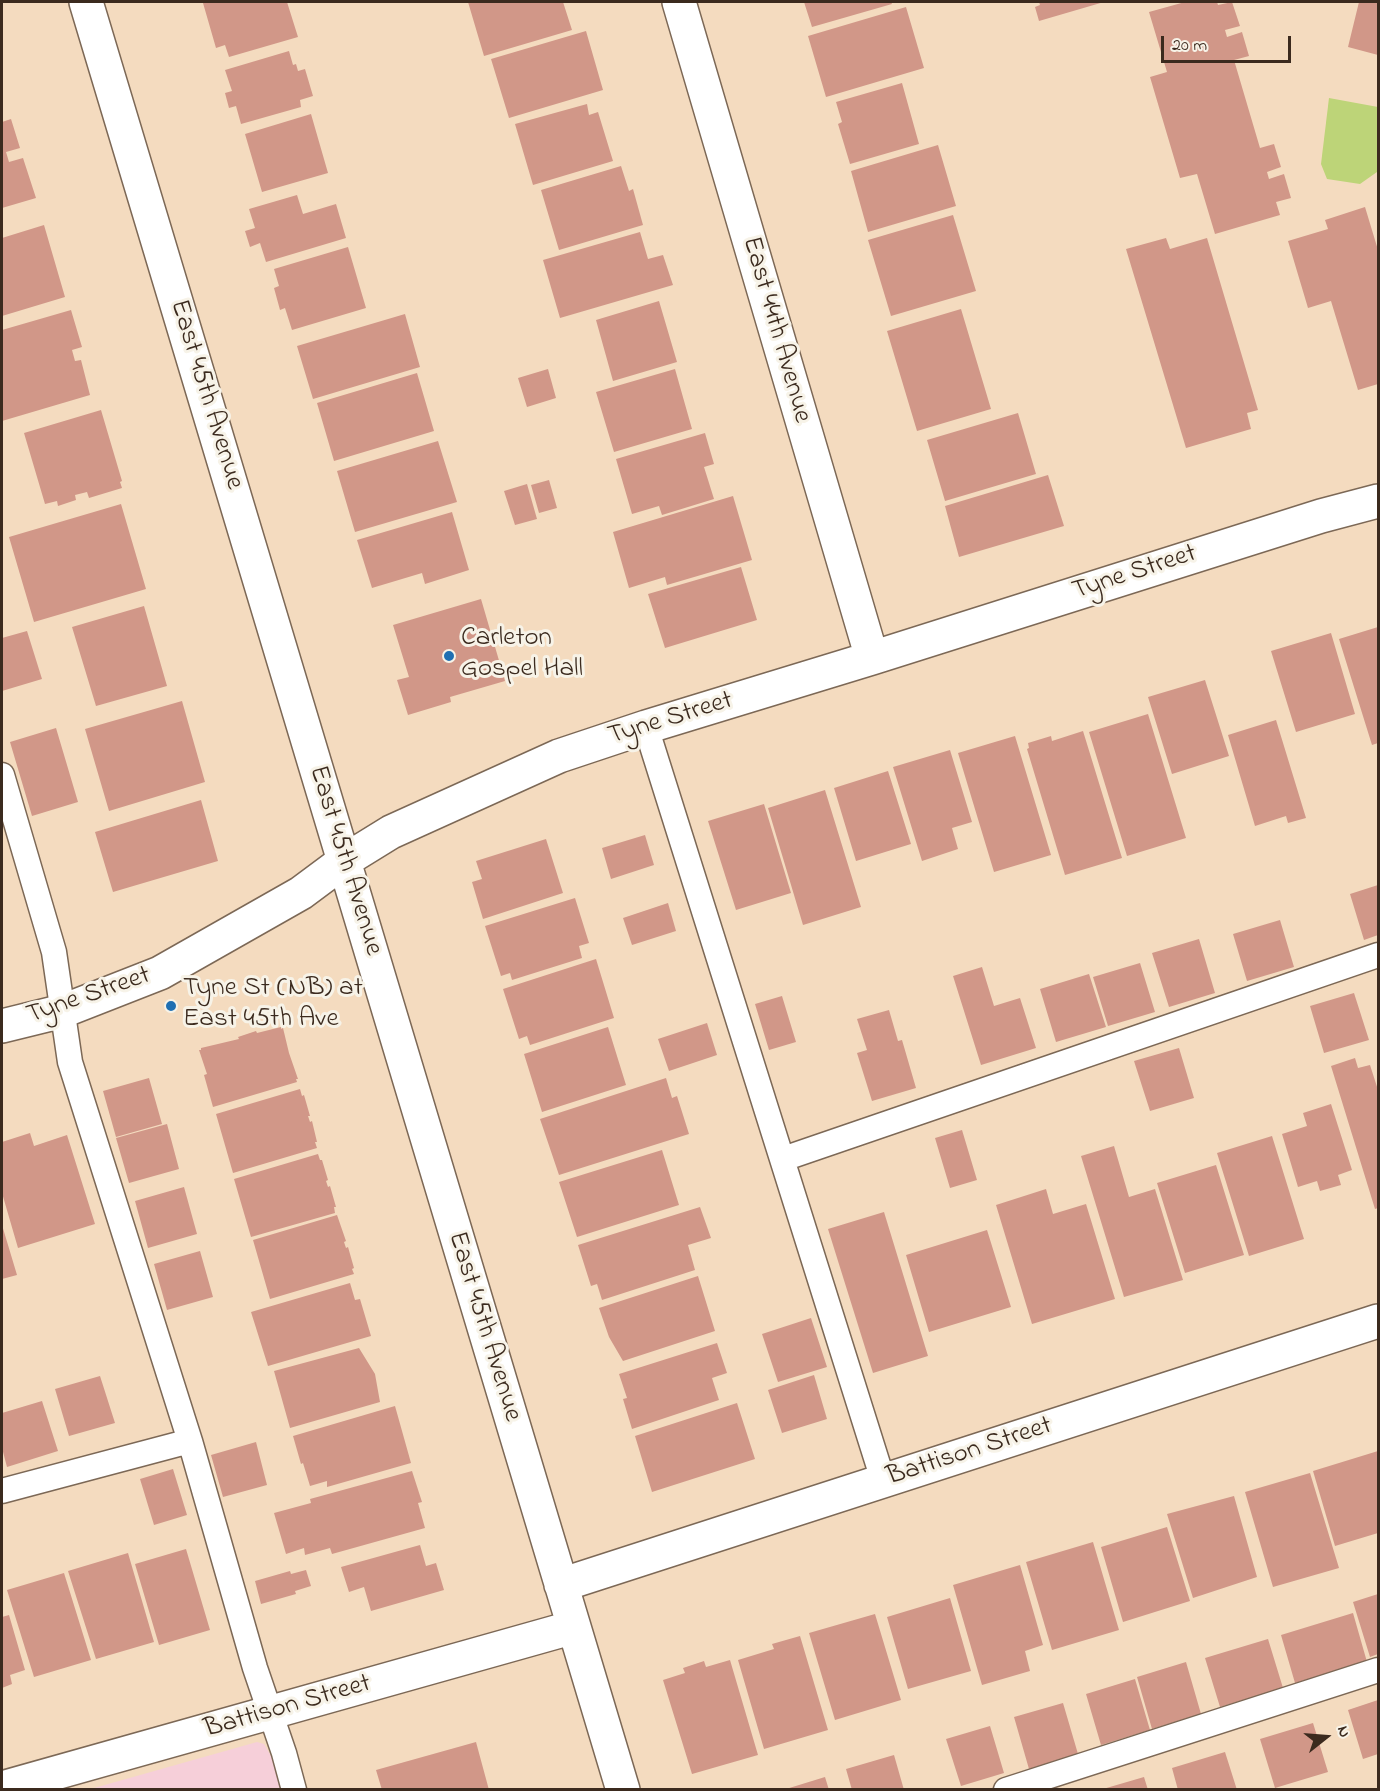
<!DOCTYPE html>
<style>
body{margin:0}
#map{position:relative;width:1380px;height:1791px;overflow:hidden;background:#f4dbbf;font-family:"Indie Flower",sans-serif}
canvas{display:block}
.frame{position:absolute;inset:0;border:3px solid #3b2a1e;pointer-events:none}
.north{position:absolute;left:1296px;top:1707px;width:60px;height:60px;-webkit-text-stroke:4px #f7f3e8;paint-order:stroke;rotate:73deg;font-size:16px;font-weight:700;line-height:24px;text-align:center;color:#3b2a1e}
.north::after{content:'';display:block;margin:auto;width:21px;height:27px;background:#3b2a1e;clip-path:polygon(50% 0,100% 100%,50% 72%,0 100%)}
.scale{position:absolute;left:1161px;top:36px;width:130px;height:27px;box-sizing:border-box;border:3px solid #3b2a1e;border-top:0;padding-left:8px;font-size:18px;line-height:21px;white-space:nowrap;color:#3b2a1e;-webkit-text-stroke:4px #f7f3e8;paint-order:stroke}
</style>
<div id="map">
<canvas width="1380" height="1791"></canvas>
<div class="frame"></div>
<div class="north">N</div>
<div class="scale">20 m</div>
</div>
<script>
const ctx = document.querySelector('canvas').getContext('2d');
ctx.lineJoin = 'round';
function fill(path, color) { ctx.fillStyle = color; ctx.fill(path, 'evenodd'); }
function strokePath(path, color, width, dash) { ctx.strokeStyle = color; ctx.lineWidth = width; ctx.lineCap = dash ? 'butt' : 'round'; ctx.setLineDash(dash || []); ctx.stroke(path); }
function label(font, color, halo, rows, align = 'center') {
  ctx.font = font + ' "Indie Flower",sans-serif'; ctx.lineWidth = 6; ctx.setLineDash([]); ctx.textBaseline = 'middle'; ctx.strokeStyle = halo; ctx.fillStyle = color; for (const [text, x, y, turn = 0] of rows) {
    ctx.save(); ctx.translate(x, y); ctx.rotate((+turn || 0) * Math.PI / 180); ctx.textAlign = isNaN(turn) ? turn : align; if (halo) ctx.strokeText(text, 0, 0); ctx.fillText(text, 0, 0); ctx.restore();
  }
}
const built = new Path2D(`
 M 257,1742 L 264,1744 L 271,1756 L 284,1753 L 294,1790 L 87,1790 Z`);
const green = new Path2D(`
 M 1329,98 L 1378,107 L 1377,172 L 1360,184 L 1327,179 L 1321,164 Z`);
const building = new Path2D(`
 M 206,2 L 287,2 L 298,37 L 229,57 L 225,45 L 216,48 L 203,3 Z
 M 468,2 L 563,2 L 572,30 L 484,56 Z
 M 804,2 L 891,2 L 892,4 L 812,27 Z
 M 1039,2 L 1104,2 L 1039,21 L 1035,7 L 1040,5 Z
 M 1185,2 L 1217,2 L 1218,5 L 1232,2 L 1240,26 L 1225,30 L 1227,37 L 1242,32 L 1249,56 L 1234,60 L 1260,148 L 1274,144 L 1281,167 L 1267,172 L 1269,179 L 1284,174 L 1291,198 L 1276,202 L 1280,215 L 1215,234 L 1197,174 L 1180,178 L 1150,77 L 1167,72 L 1149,12 Z
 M 1359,2 L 1378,2 L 1378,55 L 1348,47 Z
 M 906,7 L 924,68 L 826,97 L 808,36 Z
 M 586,31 L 603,90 L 509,118 L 491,59 Z
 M 289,51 L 293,65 L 296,64 L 298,71 L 305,69 L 313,96 L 300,100 L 301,107 L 241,124 L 236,106 L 229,108 L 225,93 L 232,91 L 225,70 Z
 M 902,83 L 919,144 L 850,164 L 838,124 L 842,122 L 836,102 Z
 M 587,104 L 589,115 L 598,112 L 613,161 L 533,185 L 515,124 Z
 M 311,114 L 328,173 L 262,192 L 245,134 Z
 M 11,119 L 20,148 L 6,152 L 9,162 L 23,158 L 36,198 L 2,208 L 2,122 Z
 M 938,145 L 956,206 L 868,232 L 851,171 Z
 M 621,166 L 629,191 L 633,189 L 643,225 L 559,250 L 541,190 Z
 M 297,195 L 303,214 L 336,204 L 346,238 L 266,262 L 260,243 L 250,247 L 245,231 L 255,228 L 249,209 Z
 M 1365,207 L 1378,250 L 1378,384 L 1358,390 L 1331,301 L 1308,308 L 1288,241 L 1328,229 L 1325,220 Z
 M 953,215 L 976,291 L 891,316 L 868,240 Z
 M 44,225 L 65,297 L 2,316 L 2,238 Z
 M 640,232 L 648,259 L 663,255 L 673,285 L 560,318 L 543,260 Z
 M 1166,238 L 1170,249 L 1207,238 L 1258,410 L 1247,413 L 1251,429 L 1186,448 L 1126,249 Z
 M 348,247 L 366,308 L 292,330 L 285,308 L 280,310 L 274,288 L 279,286 L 274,269 Z
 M 659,301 L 677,362 L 613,381 L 596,320 Z
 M 961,309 L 991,409 L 917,431 L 887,331 Z
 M 71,310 L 82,347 L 72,350 L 75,361 L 81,360 L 90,395 L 2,421 L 2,330 Z
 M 405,314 L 420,367 L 313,399 L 297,346 Z
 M 548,369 L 556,398 L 527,407 L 518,378 Z
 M 675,369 L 692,429 L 614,452 L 596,392 Z
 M 417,373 L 434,431 L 334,461 L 317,403 Z
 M 101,410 L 122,481 L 120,482 L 122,488 L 89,498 L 87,492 L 75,495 L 76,500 L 58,506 L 57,501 L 45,504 L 24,433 Z
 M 1018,413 L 1036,474 L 945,501 L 927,440 Z
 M 705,433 L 714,464 L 704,467 L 714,499 L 662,515 L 659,506 L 632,514 L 616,459 Z
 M 438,441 L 457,502 L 355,532 L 337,471 Z
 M 1048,475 L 1064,526 L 959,557 L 945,506 Z
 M 549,480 L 557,508 L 539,513 L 531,485 Z
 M 527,484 L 537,519 L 515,525 L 504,491 Z
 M 733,496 L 752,560 L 667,585 L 665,577 L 629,588 L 613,532 Z
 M 121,504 L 146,589 L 34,622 L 9,537 Z
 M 452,512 L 469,570 L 425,584 L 422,573 L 372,588 L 357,540 Z
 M 741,567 L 757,620 L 665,648 L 648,594 Z
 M 481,599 L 505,681 L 450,697 L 451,702 L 408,715 L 397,680 L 409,677 L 393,625 Z
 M 144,606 L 167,686 L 96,706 L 72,627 Z
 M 1378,627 L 1378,743 L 1372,745 L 1339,639 Z
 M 27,631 L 42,679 L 2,691 L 2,638 Z
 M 1331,633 L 1355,714 L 1296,732 L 1271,651 Z
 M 1205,680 L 1229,756 L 1172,774 L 1148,697 Z
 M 182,701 L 205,782 L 109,811 L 85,729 Z
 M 1148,714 L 1186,838 L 1127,856 L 1089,732 Z
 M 1276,720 L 1306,818 L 1288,823 L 1286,816 L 1255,826 L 1228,735 Z
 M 56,728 L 78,802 L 32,816 L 10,742 Z
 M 1083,731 L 1122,858 L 1065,875 L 1027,749 L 1029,748 L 1028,743 L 1051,736 L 1052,741 Z
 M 1015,736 L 1051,855 L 994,872 L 958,753 Z
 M 950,750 L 972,822 L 952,828 L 958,849 L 922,861 L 893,767 Z
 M 888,771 L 911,844 L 856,861 L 834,788 Z
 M 825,790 L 861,907 L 803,925 L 768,808 Z
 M 201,800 L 218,861 L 113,892 L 95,832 Z
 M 764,804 L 791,893 L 736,910 L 708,821 Z
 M 645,835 L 654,865 L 611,879 L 602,848 Z
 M 546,839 L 563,893 L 483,919 L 472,882 L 482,879 L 476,861 Z
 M 1378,885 L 1378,935 L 1364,940 L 1350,894 Z
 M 575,898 L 589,943 L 579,946 L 582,958 L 512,980 L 510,973 L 501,976 L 485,926 Z
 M 668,903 L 676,931 L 632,945 L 623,918 Z
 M 1280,920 L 1294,967 L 1247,981 L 1233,934 Z
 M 1199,939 L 1215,993 L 1169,1007 L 1152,953 Z
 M 596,959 L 614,1018 L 530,1045 L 527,1036 L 519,1039 L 503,989 Z
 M 1140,963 L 1155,1012 L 1108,1026 L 1093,977 Z
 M 982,967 L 994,1006 L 1020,998 L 1036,1048 L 981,1065 L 953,976 Z
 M 1089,974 L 1106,1027 L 1056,1042 L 1040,989 Z
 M 1354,993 L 1369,1040 L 1324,1053 L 1310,1006 Z
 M 782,996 L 796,1042 L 769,1050 L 755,1004 Z
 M 889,1010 L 898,1041 L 902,1040 L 916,1088 L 872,1101 L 857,1053 L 867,1050 L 857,1019 Z
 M 707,1023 L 717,1055 L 669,1071 L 658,1039 Z
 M 281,1027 L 281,1029 L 283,1028 L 289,1053 L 298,1079 L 296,1079 L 297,1082 L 213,1107 L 204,1075 L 207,1074 L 199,1050 L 201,1050 L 201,1048 L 239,1039 L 238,1037 L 256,1031 L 257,1033 Z
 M 608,1027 L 626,1085 L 542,1112 L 524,1054 Z
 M 1179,1048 L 1194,1098 L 1150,1111 L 1134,1061 Z
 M 1355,1058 L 1358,1068 L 1370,1065 L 1378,1090 L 1378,1208 L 1375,1209 L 1331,1066 Z
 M 149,1078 L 162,1124 L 116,1137 L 103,1091 Z
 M 666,1078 L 672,1098 L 677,1096 L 689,1134 L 559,1175 L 540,1119 Z
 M 300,1089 L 302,1096 L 304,1095 L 310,1116 L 308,1116 L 310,1122 L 312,1121 L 317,1142 L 315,1142 L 317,1148 L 233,1173 L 216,1114 Z
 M 1331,1104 L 1352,1170 L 1338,1175 L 1341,1185 L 1320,1191 L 1317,1181 L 1298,1187 L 1282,1134 L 1307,1126 L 1303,1113 Z
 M 167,1124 L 179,1169 L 129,1183 L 116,1138 Z
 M 962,1130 L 977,1180 L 950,1188 L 935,1138 Z
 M 30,1133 L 34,1146 L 67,1135 L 95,1224 L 18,1248 L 2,1193 L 2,1142 Z
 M 1272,1136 L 1304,1239 L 1249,1256 L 1217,1153 Z
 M 1114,1146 L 1129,1197 L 1155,1189 L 1183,1280 L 1124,1297 L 1081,1156 Z
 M 662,1150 L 679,1205 L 577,1237 L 559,1182 Z
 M 318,1154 L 320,1160 L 322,1160 L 328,1180 L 326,1181 L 328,1187 L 330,1186 L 336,1207 L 334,1207 L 335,1213 L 251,1237 L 234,1179 Z
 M 1216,1165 L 1244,1255 L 1185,1273 L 1157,1183 Z
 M 184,1187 L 197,1234 L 148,1248 L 135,1201 Z
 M 1046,1189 L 1053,1214 L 1086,1204 L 1115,1299 L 1032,1324 L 996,1205 Z
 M 700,1207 L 711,1238 L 688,1245 L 695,1270 L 602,1300 L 597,1284 L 591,1286 L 578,1245 Z
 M 884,1212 L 928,1356 L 873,1373 L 828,1229 Z
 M 337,1215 L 346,1241 L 344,1242 L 346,1248 L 348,1247 L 354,1268 L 352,1269 L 354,1274 L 270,1299 L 253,1240 Z
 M 2,1225 L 17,1275 L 2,1279 Z
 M 987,1230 L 1011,1307 L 929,1332 L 906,1255 Z
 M 200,1251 L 213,1297 L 167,1310 L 154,1264 Z
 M 698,1276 L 715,1331 L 623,1361 L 609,1337 L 599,1308 Z
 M 350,1283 L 355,1300 L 360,1299 L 371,1336 L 268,1366 L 251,1312 Z
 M 811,1318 L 827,1367 L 778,1382 L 762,1334 Z
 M 717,1343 L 727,1373 L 712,1378 L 719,1400 L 632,1429 L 623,1399 L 627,1398 L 619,1374 Z
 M 359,1348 L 375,1374 L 380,1402 L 290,1428 L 274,1371 Z
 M 814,1375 L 827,1419 L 782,1433 L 768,1390 Z
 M 100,1376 L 115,1423 L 69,1436 L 55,1389 Z
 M 42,1401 L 58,1451 L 7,1467 L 2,1448 L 2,1413 Z
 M 737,1403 L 755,1459 L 652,1492 L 635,1436 Z
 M 395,1406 L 411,1463 L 327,1487 L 327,1481 L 310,1486 L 303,1463 L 301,1464 L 293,1436 Z
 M 256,1442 L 267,1485 L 223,1497 L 211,1455 Z
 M 1378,1451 L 1378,1533 L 1335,1546 L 1313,1471 Z
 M 173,1469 L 187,1515 L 154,1525 L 140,1479 Z
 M 412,1471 L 422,1502 L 418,1503 L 425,1528 L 332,1554 L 330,1548 L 305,1555 L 304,1548 L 286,1554 L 274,1513 L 311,1503 L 310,1499 Z
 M 1310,1473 L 1339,1568 L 1273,1587 L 1245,1492 Z
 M 1234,1496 L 1257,1577 L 1193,1598 L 1167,1514 Z
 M 1167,1527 L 1190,1601 L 1123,1622 L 1101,1547 Z
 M 1093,1542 L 1119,1630 L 1052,1650 L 1026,1562 Z
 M 420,1545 L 426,1566 L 436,1563 L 444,1590 L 371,1611 L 364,1587 L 349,1592 L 341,1567 Z
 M 186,1549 L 210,1630 L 159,1645 L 135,1564 Z
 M 128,1553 L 154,1642 L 96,1659 L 68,1571 Z
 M 1020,1565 L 1043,1645 L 1025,1651 L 1030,1671 L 982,1685 L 953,1585 Z
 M 306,1570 L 311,1586 L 295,1591 L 296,1594 L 261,1604 L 255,1581 L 290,1571 L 291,1574 Z
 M 64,1573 L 91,1660 L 34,1677 L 7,1590 Z
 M 1378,1594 L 1378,1654 L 1370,1657 L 1353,1602 Z
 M 950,1598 L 971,1671 L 908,1689 L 887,1617 Z
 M 1353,1613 L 1367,1662 L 1295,1683 L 1281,1635 Z
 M 875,1614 L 901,1700 L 835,1720 L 809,1633 Z
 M 9,1615 L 25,1670 L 10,1675 L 12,1684 L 2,1688 L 2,1617 Z
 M 800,1636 L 828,1730 L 764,1749 L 738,1660 L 774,1649 L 772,1644 Z
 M 1268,1639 L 1283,1688 L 1220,1707 L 1205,1658 Z
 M 730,1660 L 758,1755 L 692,1774 L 663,1680 L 685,1673 L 683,1668 L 704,1661 L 706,1667 Z
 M 1186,1662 L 1201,1714 L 1152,1729 L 1137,1677 Z
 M 1135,1679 L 1150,1730 L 1101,1745 L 1086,1694 Z
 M 1378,1700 L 1378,1754 L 1363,1759 L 1348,1710 Z
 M 1063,1703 L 1078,1754 L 1029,1769 L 1014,1717 Z
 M 1313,1723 L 1328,1772 L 1275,1788 L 1260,1739 Z
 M 990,1726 L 1004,1773 L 961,1786 L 946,1739 Z
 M 476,1742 L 489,1790 L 382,1790 L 376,1770 Z
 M 1225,1752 L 1237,1790 L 1178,1790 L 1172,1768 Z
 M 894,1755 L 904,1790 L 852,1790 L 846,1769 Z
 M 825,1777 L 829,1790 L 786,1790 L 786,1789 Z
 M 1144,1777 L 1148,1790 L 1103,1790 L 1103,1789 Z`);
const service = new Path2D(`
 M 646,727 L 883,1480
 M 2,775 L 54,952 L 70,1062 L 190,1441 L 255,1668 L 284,1753 L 294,1790
 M 783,1159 L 1378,955
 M 2,1491 L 190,1441
 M 1006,1790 L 1378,1670`);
const minor = new Path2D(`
 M 86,2 L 623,1790
 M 679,2 L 872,658
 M 2,1026 L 63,1011 L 160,973 L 301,893 L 344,861 L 391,832 L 559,756 L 646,727 L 872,658 L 1321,516 L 1378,501
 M 561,1585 L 1378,1321
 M 2,1788 L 574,1627`);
const markers = [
 [449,656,6,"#1f6fb2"],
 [171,1006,6,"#1f6fb2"]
];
const streetNames = [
 ["East 44th Avenue",775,330,74],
 ["East 45th Avenue",205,395,73],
 ["Tyne Street",1135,574,-18],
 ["Tyne Street",671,720,-17],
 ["East 45th Avenue",344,861,73],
 ["Tyne Street",89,997,-19],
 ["East 45th Avenue",483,1327,73],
 ["Battison Street",970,1453,-18],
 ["Battison Street",288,1708,-16]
];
const poiNames = [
 ["Carleton",461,640],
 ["Gospel Hall",461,671],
 ["Tyne St (NB) at",183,990],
 ["East 45th Ave",183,1021]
];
fill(built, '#f6cfd9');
fill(green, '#bdd478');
fill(building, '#d19788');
strokePath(service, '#7c6856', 27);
strokePath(minor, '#7c6856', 36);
strokePath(service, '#fff', 24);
strokePath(minor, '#fff', 33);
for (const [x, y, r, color] of markers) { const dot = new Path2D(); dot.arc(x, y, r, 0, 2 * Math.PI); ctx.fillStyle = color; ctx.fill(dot); strokePath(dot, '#f7f3e8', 2); }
label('27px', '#3b2a1e', '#f7f3e8', streetNames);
label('27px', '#3b2a1e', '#f7f3e8', poiNames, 'left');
</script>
